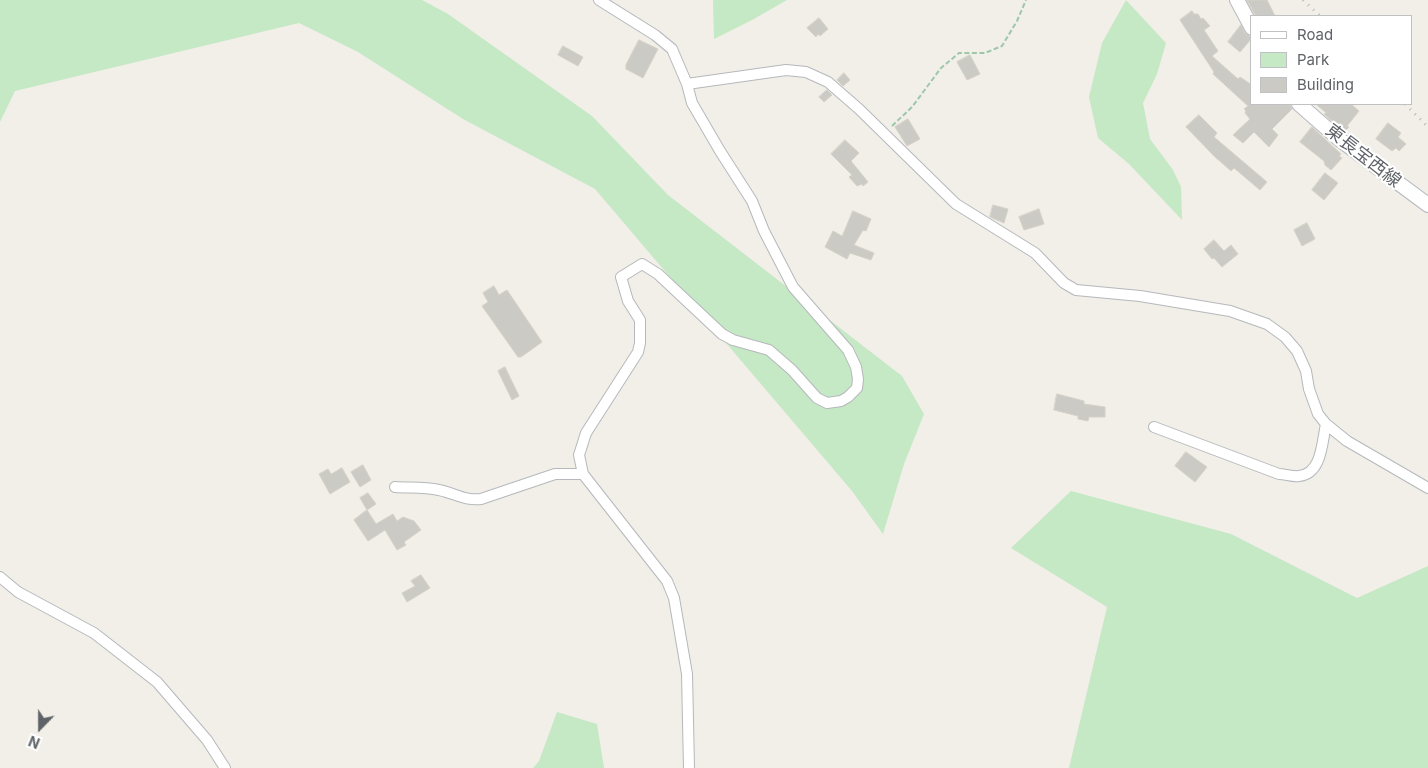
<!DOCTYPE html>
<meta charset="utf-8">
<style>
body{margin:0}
#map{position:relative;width:1428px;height:768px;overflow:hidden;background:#f1efe8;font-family:Inter,sans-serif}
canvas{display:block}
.legend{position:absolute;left:1250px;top:15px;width:162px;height:90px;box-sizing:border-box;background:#fff;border:1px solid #bfc1c3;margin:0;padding:6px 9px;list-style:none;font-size:15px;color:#5f6368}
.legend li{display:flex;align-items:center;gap:10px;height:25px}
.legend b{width:25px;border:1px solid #bfc1c3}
.north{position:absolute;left:15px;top:703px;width:50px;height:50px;-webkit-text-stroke:4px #fff;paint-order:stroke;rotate:202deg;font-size:14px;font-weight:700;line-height:20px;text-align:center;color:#5f6368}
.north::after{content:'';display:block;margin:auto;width:18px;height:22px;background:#5f6368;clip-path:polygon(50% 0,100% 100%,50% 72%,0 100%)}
</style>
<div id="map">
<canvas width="1428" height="768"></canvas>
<ul class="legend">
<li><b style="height:6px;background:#fff"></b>Road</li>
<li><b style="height:14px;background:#c5e8c5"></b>Park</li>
<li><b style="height:14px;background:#cccac5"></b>Building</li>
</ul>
<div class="north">N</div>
</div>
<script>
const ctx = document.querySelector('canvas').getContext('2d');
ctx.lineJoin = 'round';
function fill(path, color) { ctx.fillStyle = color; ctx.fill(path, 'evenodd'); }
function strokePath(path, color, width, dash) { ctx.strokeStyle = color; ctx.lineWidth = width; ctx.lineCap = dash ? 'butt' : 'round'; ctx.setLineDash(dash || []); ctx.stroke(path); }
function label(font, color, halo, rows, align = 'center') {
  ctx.font = font + ' Inter,"Noto Sans JP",sans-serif'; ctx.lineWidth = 4; ctx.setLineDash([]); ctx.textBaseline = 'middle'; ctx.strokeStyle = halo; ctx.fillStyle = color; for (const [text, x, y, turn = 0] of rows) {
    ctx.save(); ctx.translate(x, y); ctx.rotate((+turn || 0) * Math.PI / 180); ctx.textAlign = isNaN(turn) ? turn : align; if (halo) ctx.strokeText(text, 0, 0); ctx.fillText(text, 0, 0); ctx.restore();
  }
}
const green = new Path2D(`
 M 0,0 L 422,0 L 448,14 L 592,116 L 668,195 L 902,376 L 924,414 L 904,464 L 883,534 L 852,491 L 595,189 L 463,119 L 358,52 L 299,23 L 15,91 L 0,122 Z
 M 713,0 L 787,0 L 752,20 L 714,39 Z
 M 1126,0 L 1166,43 L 1157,74 L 1143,103 L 1150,139 L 1173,170 L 1181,187 L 1182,220 L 1129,164 L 1098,138 L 1089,97 L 1102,43 Z
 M 1071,491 L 1231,534 L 1357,598 L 1428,566 L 1428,768 L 1069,768 L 1107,607 L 1011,548 Z
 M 557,712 L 597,724 L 604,768 L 533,768 L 539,761 Z`);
const building = new Path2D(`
 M 1247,0 L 1267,0 L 1275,16 L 1256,16 Z
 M 1192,11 L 1194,14 L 1198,14 L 1201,19 L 1203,18 L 1210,26 L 1204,30 L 1218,51 L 1212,56 L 1238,79 L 1240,77 L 1252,85 L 1252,104 L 1290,104 L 1292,109 L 1272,129 L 1278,135 L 1269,147 L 1254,132 L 1243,143 L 1233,135 L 1250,119 L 1245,113 L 1246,111 L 1244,109 L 1248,106 L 1213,74 L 1214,72 L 1180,20 Z
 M 819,18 L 828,29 L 820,36 L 818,34 L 816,37 L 807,28 Z
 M 1241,25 L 1245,33 L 1252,38 L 1240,52 L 1228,42 Z
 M 639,40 L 658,49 L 643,78 L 626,69 L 626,65 Z
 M 563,46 L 583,57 L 578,66 L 558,55 Z
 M 970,55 L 980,74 L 967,80 L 957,62 Z
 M 844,73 L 850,80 L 843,86 L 837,80 Z
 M 827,90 L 832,95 L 824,102 L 819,97 Z
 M 1316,104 L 1351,104 L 1359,111 L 1347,126 L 1349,127 L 1344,132 L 1324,114 L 1326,113 Z
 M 1199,115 L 1217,133 L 1214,137 L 1267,182 L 1260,190 L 1234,168 L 1231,171 L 1214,156 L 1186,127 Z
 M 908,119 L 920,139 L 907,146 L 895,127 Z
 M 1388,123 L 1401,133 L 1398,137 L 1406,144 L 1399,151 L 1396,148 L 1392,151 L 1376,139 Z
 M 1312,127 L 1341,154 L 1339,156 L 1342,158 L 1331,170 L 1325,165 L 1324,161 L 1300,142 Z
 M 845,140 L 859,153 L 851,161 L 868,182 L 863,186 L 862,184 L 857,186 L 849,177 L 852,175 L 831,154 Z
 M 1325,173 L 1338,183 L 1324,200 L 1312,190 Z
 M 993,205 L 1008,209 L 1004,223 L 990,217 Z
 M 1039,209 L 1044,224 L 1024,230 L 1019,217 Z
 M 853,211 L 871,219 L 866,231 L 863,230 L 854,245 L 874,253 L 871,260 L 850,253 L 847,259 L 825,247 L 833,231 L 842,236 Z
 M 1307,223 L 1315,239 L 1302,246 L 1294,230 Z
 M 1214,240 L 1224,251 L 1231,245 L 1238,254 L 1222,267 L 1214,258 L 1212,259 L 1204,249 Z
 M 494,286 L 499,295 L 507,290 L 542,342 L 521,357 L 518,357 L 482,306 L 488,302 L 483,293 Z
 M 505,367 L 519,396 L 512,400 L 498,371 Z
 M 1057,394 L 1084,401 L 1084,404 L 1105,407 L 1105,417 L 1089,417 L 1088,421 L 1078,419 L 1078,416 L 1054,410 Z
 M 1186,452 L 1207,467 L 1195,482 L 1175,466 Z
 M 363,465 L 371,480 L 360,487 L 351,472 Z
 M 342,468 L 350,482 L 330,494 L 319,474 L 328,469 L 331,474 Z
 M 368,493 L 376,504 L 367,510 L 360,498 Z
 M 367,510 L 376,524 L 393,514 L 397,521 L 403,517 L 414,521 L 421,530 L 404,542 L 406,545 L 397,550 L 385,530 L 368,541 L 354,520 Z
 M 421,575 L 430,588 L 407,602 L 402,593 L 415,586 L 411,581 Z`);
const path = new Path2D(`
 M 892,126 L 912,107 L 941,68 L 959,53 L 985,53 L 1002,46 L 1017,21 L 1026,0`);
const street = new Path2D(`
 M 599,0 L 655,35 L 672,49 L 687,84 L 692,103 L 720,151 L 752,201 L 764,231 L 793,287 L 848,350 L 856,367 L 858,379 L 857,388 L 848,397 L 841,401 L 827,403 L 817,398 L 792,370 L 769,350 L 733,340 L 722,334 L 658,274 L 642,264 L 621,277 L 628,301 L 640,320 L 640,343 L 638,352 L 586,433 L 579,455 L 583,474 L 667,581 L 674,598 L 687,674 L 689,768
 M 687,84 L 786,70 L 806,72 L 828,82 L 859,109 L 956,204 L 1035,253 L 1064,283 L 1076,290 L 1140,296 L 1230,311 L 1267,324 L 1285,337 L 1297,351 L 1306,371 L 1309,389 L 1318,414 L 1326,424 L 1347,441 L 1428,488
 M 1154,427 L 1279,474 C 1285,474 1293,477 1299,476 C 1322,474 1322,442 1326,424
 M 395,487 C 410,488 424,487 439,490 C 454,493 465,501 481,499 L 555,474 L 583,474
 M 0,577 L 18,592 L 94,633 L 157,682 L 207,740 L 225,768`);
const secondary = new Path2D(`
 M 1237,0 L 1252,28
 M 1299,104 L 1339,139 L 1428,205`);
const rail = new Path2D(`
 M 1303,0 L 1320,16
 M 1405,104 L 1428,127`);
const streetNames = [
 ["東長宝西線",1363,156,38]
];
fill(green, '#c5e8c5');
fill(building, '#cccac5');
strokePath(building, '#d6d1c6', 1);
strokePath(street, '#b5b8bc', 12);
strokePath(secondary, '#b6babf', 16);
strokePath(path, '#9cc7a9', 2, [5, 2.5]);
strokePath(street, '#fff', 10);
strokePath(secondary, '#fff', 14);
strokePath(rail, '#b6b7b8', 3, [1, 6]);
label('18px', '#5f6368', '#fff', streetNames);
</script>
